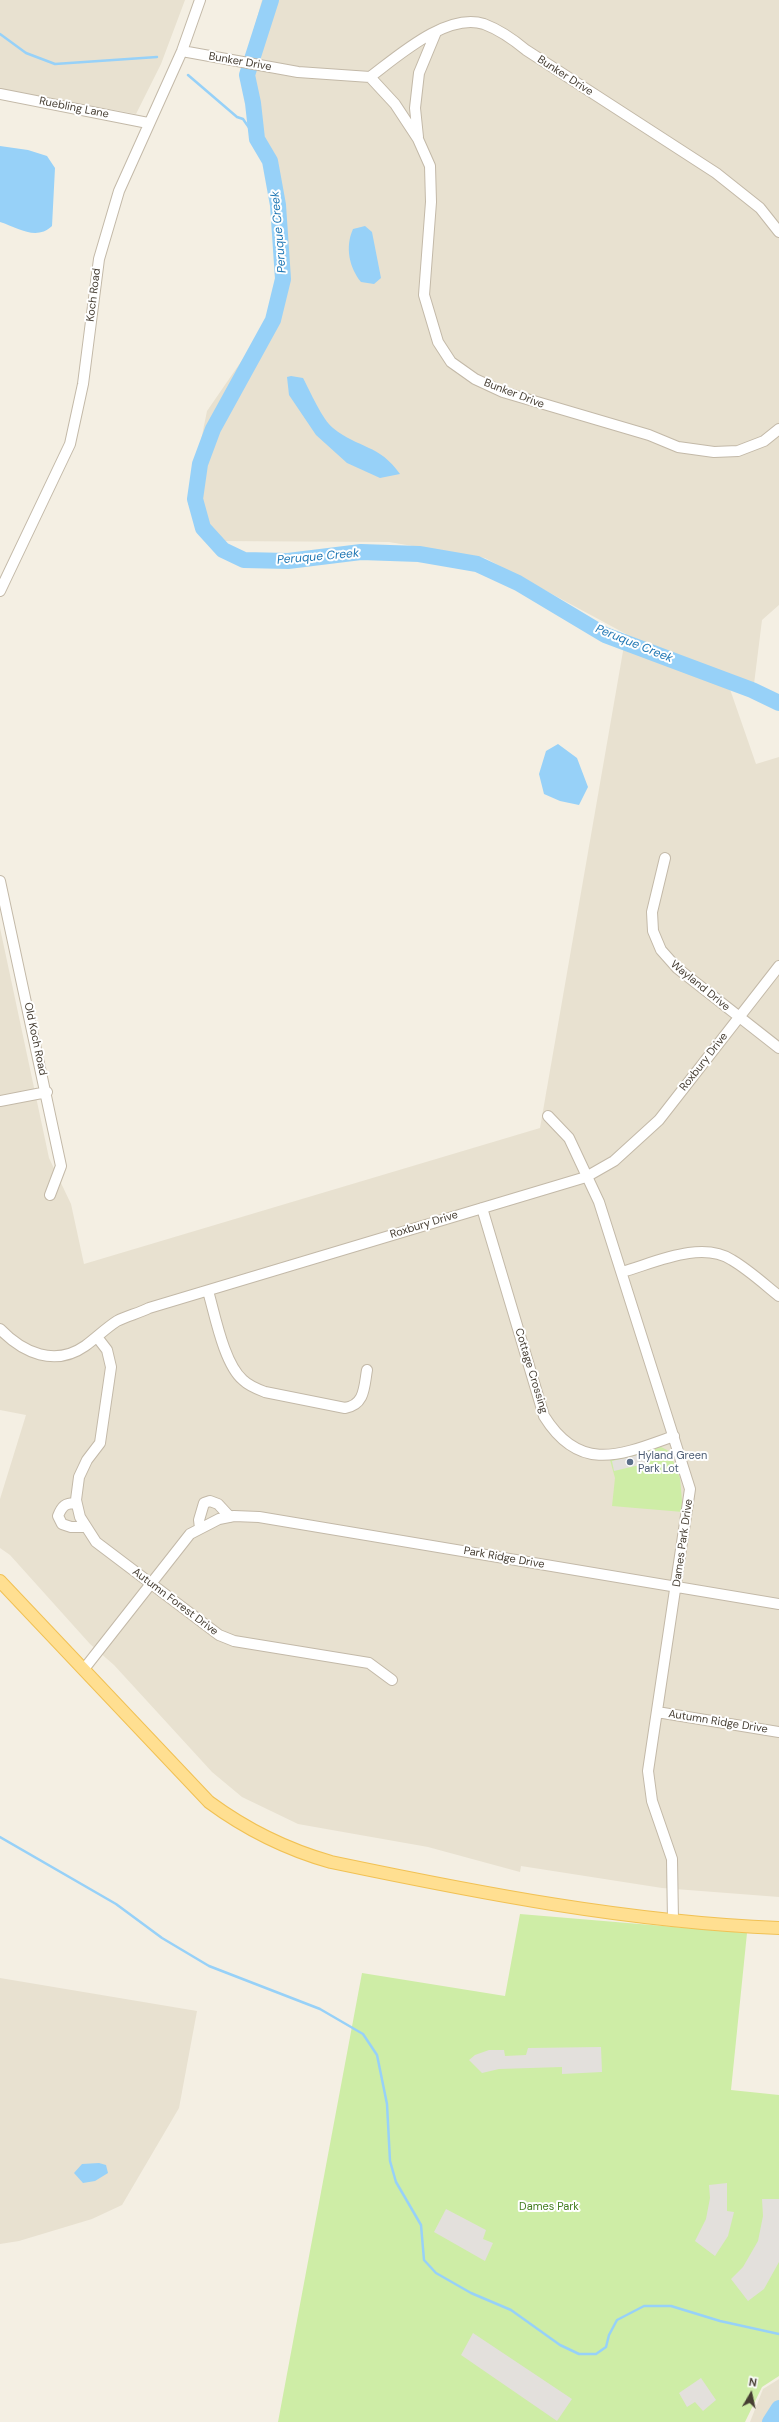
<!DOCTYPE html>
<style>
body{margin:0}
#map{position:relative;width:779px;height:2422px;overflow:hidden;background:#f4efe3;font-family:"DM Sans",sans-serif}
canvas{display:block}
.north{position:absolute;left:731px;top:2374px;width:40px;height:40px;-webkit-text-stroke:3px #fff;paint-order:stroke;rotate:9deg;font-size:11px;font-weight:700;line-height:16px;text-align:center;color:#463e33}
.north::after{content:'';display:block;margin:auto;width:14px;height:18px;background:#463e33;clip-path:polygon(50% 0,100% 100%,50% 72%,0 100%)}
</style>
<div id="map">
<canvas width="779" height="2422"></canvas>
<div class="north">N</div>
</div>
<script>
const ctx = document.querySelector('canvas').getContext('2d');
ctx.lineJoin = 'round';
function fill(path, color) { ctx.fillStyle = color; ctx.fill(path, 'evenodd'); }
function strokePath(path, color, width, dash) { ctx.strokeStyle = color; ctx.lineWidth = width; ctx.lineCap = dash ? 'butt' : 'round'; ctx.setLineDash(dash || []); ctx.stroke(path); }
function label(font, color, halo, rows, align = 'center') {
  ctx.font = font + ' "DM Sans",sans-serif'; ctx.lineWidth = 4; ctx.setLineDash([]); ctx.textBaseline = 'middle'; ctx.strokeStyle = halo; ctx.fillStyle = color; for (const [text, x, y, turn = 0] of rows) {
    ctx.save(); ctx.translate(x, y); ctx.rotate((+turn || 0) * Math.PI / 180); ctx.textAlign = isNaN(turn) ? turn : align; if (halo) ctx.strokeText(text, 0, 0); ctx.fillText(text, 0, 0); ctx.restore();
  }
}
const residential = new Path2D(`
 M 0,0 L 185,0 L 161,64 L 136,114 L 0,89 Z
 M 262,0 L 779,0 L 779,605 L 762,620 L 754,684 L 724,672 L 756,764 L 779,757 L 779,1897 L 662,1888 L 521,1866 L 520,1872 L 428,1847 L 298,1824 L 242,1797 L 212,1772 L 114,1665 L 90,1644 L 10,1555 L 0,1548 L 0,1499 L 26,1415 L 0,1410 L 0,928 L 49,1158 L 71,1204 L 84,1264 L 540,1128 L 626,634 L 485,558 L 389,542 L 214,541 L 188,504 L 207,411 L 267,324 L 285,274 L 248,67 L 249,46 Z
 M 0,1978 L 197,2011 L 179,2108 L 122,2205 L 92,2219 L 19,2241 L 0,2244 Z
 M 779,2379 L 779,2422 L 750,2422 L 763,2389 Z`);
const green = new Path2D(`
 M 661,1447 L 669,1451 L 680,1478 L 683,1512 L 612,1506 L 615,1478 L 610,1460 Z
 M 520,1914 L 747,1933 L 731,2090 L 779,2095 L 779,2376 L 762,2387 L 745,2422 L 278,2422 L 362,1973 L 505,1996 Z`);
const parking = new Path2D(`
 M 646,1453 L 648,1463 L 614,1471 L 612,1461 Z
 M 601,2047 L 602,2072 L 562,2074 L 562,2067 L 499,2069 L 482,2073 L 469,2060 L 475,2055 L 489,2050 L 504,2050 L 505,2056 L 526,2055 L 528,2048 Z
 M 727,2183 L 727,2211 L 734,2212 L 728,2236 L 715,2256 L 695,2241 L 706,2219 L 710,2198 L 709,2185 Z
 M 762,2199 L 779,2199 L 779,2262 L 764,2289 L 748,2301 L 731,2279 L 743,2267 L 758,2241 L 763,2216 Z
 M 446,2209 L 486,2230 L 483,2239 L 493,2243 L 485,2261 L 434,2232 Z
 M 473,2333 L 572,2399 L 557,2421 L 461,2355 Z
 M 701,2378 L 716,2400 L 703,2411 L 695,2402 L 687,2407 L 679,2393 Z`);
const water = new Path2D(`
 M 0,146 L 28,150 L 47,156 L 55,168 L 52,226 C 36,241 19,228 0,222 Z
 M 365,226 L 372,232 L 381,278 L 374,284 L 361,282 C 349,267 345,247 353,229 Z
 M 291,376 L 303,378 C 310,391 322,419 333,428 C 359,449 379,444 400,474 L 380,478 L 347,463 L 316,435 L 289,395 L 287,377 Z
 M 558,744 L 577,758 L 588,787 L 579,805 L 560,801 L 544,794 L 539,774 L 546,751 Z
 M 99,2163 L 106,2165 L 108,2173 L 95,2181 L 83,2183 L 74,2173 L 82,2164 Z`);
const stream = new Path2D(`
 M 0,34 L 26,53 L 55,64 L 157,57
 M 188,75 L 237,117 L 243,119 L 257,139
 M 0,1837 L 116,1904 L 162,1938 L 209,1966 L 320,2009 L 363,2034 L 377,2055 L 387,2104 L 390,2161 L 396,2182 L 421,2225 L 424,2260 L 436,2273 L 471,2293 L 511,2310 L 560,2345 L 579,2354 L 596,2354 L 606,2347 L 609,2335 L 617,2320 L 644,2306 L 671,2306 L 720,2321 L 779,2334`);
const river = new Path2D(`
 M 271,0 L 247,75 L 253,103 L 257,139 L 270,161 L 278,205 L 283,279 L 273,320 L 213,429 L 200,464 L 195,499 L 203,528 L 223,550 L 244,560 L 288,561 L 361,552 L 419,554 L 477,564 L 518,583 L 605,635 L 752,690 L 779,703
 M 770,2422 L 779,2408`);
const minor = new Path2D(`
 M 182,51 L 298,72 L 370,77
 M 0,94 L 148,123
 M 418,137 L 415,108 L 419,73 L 436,32
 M 779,232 L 760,208 L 716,173 L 526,50 C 514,40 500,30 484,24 C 447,12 398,56 370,77 L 395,104 L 418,139 L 430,166 L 431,202 L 424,295 L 438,342 L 451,362 L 475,379 L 503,392 L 649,435 L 678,447 L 714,452 L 738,451 L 764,441 L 779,429
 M 0,591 L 70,444 L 83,384 L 99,259 L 119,191 L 182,51 L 200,0
 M 665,858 L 652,912 L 653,931 L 661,950 L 677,968 L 779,1048
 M 0,881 L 61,1166 L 50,1195
 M 0,1101 L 47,1092
 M 548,1116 L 569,1138 L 599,1202 L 690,1489 L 648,1771 L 652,1801 L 672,1859 L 673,1921
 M 482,1208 L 544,1416 C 580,1474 621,1455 674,1436
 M 622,1272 C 654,1263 701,1240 732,1260 C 749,1270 764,1284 779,1296
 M 208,1291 C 215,1315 224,1364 243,1380 C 249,1386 257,1389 265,1392 L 345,1408 C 365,1405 364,1387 367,1370
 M 0,1329 C 23,1353 55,1367 85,1346 C 96,1338 106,1328 117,1321 C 127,1316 139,1313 149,1308 L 586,1177 L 614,1161 L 659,1120 L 779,966
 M 97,1337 L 107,1350 L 111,1367 L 100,1443 L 87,1460 L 79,1477 L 76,1500 L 80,1517 L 96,1542 L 219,1635 L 234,1641 L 369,1663 L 392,1680
 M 76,1503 C 65,1503 62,1506 58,1516 L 62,1524 L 71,1527 L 86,1527
 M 200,1528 L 199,1520 L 204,1503 L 210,1501 L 218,1504 L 230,1517
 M 84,1669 L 190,1534 L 219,1519 L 234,1516 L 259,1517 L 779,1604
 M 657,1712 L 779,1732`);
const major = new Path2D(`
 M 0,1581 L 209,1802 C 247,1830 285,1849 331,1862 C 479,1893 628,1922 779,1928`);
const markers = [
 [630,1462,4,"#5c6f8a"]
];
const streetNames = [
 ["Bunker Drive",240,62,10],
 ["Bunker Drive",565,76,33],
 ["Ruebling Lane",74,108,11],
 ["Koch Road",94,295,-83],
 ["Bunker Drive",514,394,21],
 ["Wayland Drive",700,986,39],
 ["Old Koch Road",35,1039,78],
 ["Roxbury Drive",704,1062,-52],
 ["Roxbury Drive",424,1225,-17],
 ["Cottage Crossing",531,1371,73],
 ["Dames Park Drive",683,1543,-82],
 ["Park Ridge Drive",504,1558,10],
 ["Autumn Forest Drive",175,1602,37],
 ["Autumn Ridge Drive",718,1722,9]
];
const serviceNames = [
 ["Hyland Green",638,1456],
 ["Park Lot",638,1469]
];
const parkNames = [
 ["Dames Park",549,2207]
];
const waterNames = [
 ["Peruque Creek",279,232,-95],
 ["Peruque Creek",318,557,-5],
 ["Peruque Creek",634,644,22]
];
fill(residential, '#e8e1d0');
fill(green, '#ceeda6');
fill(parking, '#e3e0dc');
fill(water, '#97d1f8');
strokePath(stream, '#97d1f8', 2.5);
strokePath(river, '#97d1f8', 16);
strokePath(minor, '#c3b9a8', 12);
strokePath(major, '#f1c154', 14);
strokePath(minor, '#fff', 10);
strokePath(major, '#ffdf91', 12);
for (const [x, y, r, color] of markers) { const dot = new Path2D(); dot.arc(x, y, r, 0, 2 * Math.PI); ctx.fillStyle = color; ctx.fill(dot); strokePath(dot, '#fff', 1.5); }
label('11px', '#463e33', '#fff', streetNames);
label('11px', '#4e5e75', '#fff', serviceNames, 'left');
label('11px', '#447e20', '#fff', parkNames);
label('italic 12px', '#1f77b4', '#fff', waterNames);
</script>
